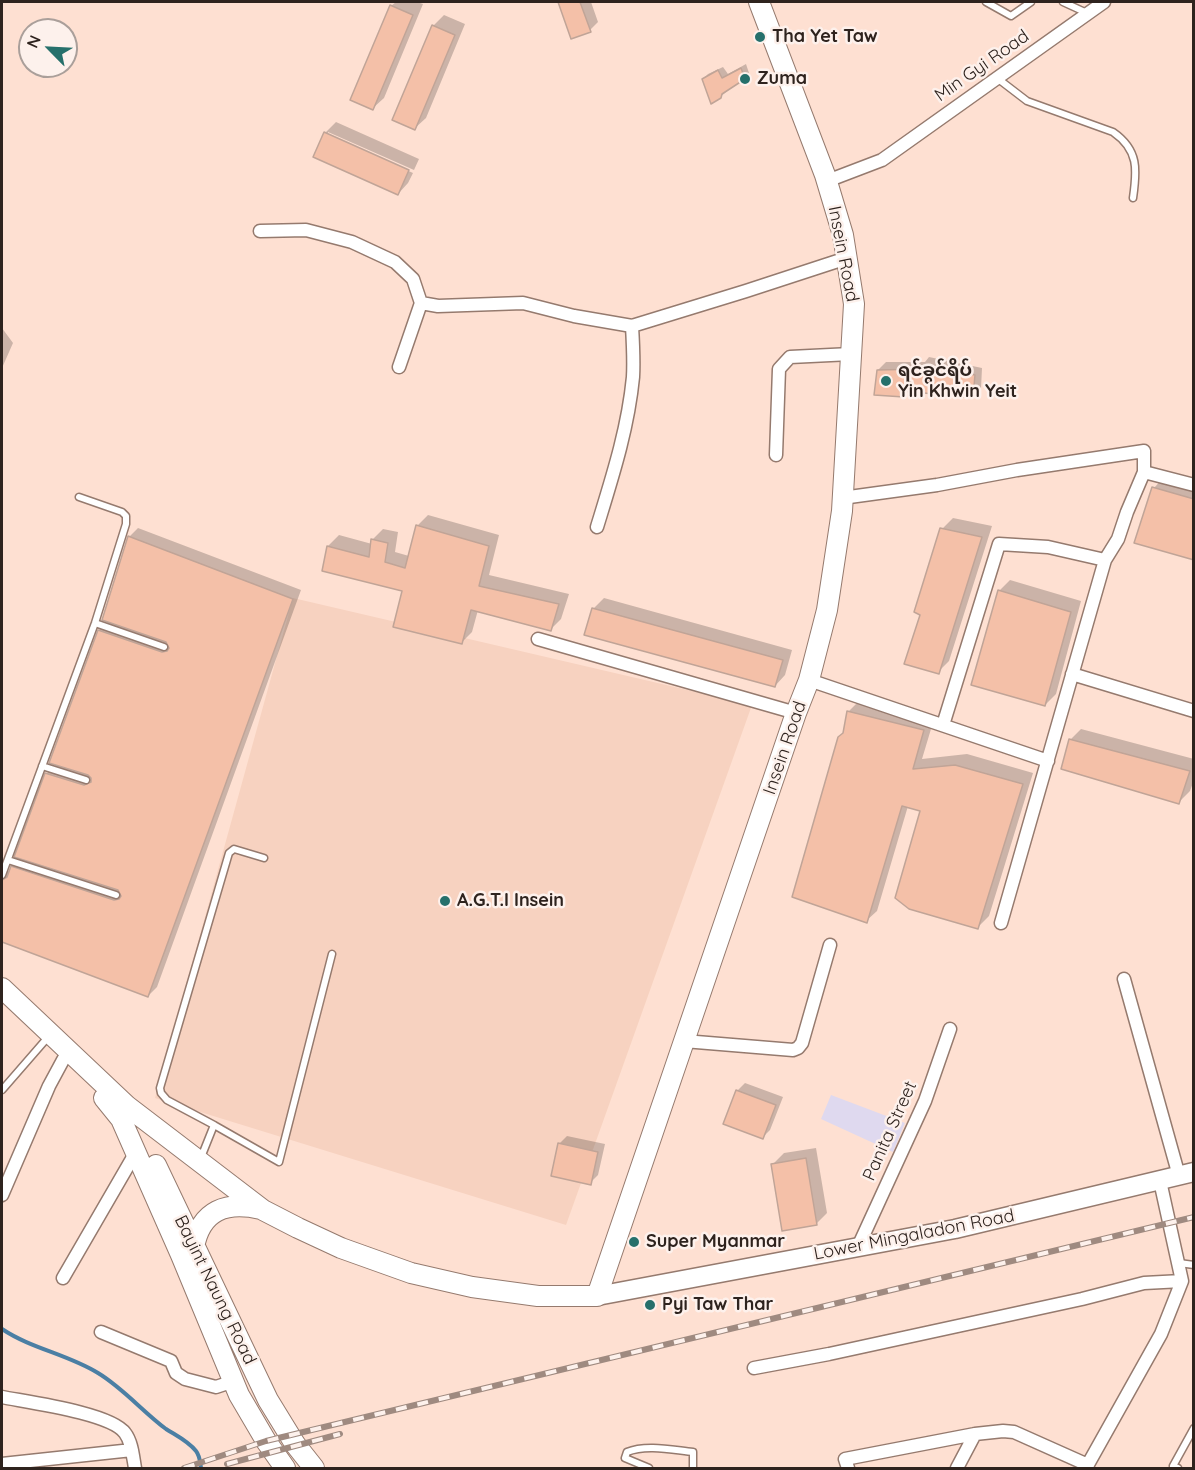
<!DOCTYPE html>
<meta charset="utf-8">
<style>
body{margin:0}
#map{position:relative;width:1195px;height:1470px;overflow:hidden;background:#fee0d2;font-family:Quicksand,sans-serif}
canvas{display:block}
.frame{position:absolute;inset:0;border:3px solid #2e231e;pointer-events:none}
.north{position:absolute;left:18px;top:18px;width:60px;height:60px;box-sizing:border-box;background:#fdf1ec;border:2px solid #aa9f9a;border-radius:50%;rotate:294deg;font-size:16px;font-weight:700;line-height:24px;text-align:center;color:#2e231e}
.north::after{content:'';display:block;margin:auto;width:21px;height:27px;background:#26706b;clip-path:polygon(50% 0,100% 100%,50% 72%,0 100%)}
</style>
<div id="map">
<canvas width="1195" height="1470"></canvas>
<div class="frame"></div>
<div class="north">N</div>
</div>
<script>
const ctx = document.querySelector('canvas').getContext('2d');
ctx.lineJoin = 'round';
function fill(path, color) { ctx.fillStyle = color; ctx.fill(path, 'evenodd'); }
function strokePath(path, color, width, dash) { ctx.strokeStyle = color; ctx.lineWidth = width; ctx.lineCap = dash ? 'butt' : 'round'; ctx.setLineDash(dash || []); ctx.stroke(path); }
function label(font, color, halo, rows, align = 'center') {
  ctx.font = font + ' Quicksand,"Noto Sans Myanmar",sans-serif'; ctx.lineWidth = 5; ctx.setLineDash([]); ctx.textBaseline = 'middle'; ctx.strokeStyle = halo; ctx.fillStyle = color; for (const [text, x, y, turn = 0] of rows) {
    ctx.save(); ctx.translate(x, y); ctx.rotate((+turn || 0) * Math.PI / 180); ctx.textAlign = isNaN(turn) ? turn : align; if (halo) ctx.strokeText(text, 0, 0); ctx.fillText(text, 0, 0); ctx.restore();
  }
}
const commercial = new Path2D(`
 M 831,1095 L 905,1123 L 893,1152 L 821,1119 Z`);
const built = new Path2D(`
 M 293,598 L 752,705 L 566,1225 L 155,1098 Z`);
const shadow = new Path2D(`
 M 396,2 L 417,2 L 423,4 L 384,98 L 373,108 L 391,6 Z
 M 560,2 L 591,2 L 598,22 L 590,30 L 572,37 Z
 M 444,15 L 465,24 L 426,118 L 415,128 L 433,26 Z
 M 746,64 L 749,73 L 720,97 L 703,79 L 708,74 L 723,67 L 728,74 Z
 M 336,122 L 419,159 L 414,170 L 328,132 L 328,135 L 413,173 L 408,183 L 398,194 L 315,156 L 325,133 Z
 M 2,328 L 13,343 L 2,368 Z
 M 929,357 L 982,368 L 981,389 L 973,397 L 909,390 L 903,395 L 878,370 L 886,362 L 925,362 Z
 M 1164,477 L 1194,485 L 1194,558 L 1154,488 Z
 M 428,515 L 499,535 L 489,575 L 569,594 L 561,619 L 550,630 L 478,610 L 472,632 L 461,643 L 404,590 L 324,570 L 328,546 L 339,535 L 372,544 L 372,540 L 383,529 L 398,532 L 395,552 L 409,556 L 417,526 Z
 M 953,518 L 992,526 L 949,661 L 938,672 L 922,615 L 942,529 Z
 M 138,528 L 301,590 L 157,987 L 148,996 L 2,941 L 2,873 L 6,868 L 10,873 L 22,857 L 16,856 L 47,773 L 57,764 L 51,762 L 99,630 L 109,621 L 129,537 Z
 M 1010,580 L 1081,601 L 1056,694 L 1045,705 L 999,591 Z
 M 604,598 L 792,650 L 785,675 L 775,686 L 593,609 Z
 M 859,701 L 934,719 L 922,759 L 967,754 L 1033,773 L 989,916 L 978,927 L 922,810 L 908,806 L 877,911 L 866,921 L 845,732 L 848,712 Z
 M 1081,729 L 1194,759 L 1194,780 L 1190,791 L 1179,802 L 1070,740 Z
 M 745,1083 L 783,1097 L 770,1130 L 762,1138 L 737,1091 Z
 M 567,1136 L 605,1144 L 598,1175 L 590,1183 L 559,1144 Z
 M 816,1148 L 827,1213 L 816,1224 L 773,1164 L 784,1153 Z`);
const stream = new Path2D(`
 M 2,1329 C 32,1349 67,1354 98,1373 C 123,1388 143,1412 166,1429 C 177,1436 188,1441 196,1451 C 200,1456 200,1462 201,1468`);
const building = new Path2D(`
 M 558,2 L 580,2 L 591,32 L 571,39 Z
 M 390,5 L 413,15 L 373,110 L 350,100 Z
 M 432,25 L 455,35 L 415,130 L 392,120 Z
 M 741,68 L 745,79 L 722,94 L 721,98 L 711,104 L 702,79 L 718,70 L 722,78 Z
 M 324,132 L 409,170 L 398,195 L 313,157 Z
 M 920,365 L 975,375 L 973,398 L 904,391 L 904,397 L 874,395 L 877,370 L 920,369 Z
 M 1152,487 L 1194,499 L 1194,560 L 1134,543 Z
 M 416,525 L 489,546 L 479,586 L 559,604 L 551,631 L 471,610 L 462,644 L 393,627 L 402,591 L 322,571 L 327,546 L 369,557 L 371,539 L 388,543 L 385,562 L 405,568 Z
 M 940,528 L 982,537 L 939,674 L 904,664 L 920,615 L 914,612 Z
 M 128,536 L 293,599 L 148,997 L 2,942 L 2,880 L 7,877 L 11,866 L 114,900 L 119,899 L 121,896 L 118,890 L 14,857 L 45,773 L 84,785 L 91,782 L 91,778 L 88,775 L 49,763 L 98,630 L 162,652 L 167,651 L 169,648 L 166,642 L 102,620 Z
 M 998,590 L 1071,612 L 1045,706 L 971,685 Z
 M 592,608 L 783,660 L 775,687 L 584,635 Z
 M 847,711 L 924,730 L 913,769 L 955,765 L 1023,784 L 978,929 L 909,909 L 895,898 L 920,811 L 902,806 L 867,923 L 792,897 L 838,737 L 843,733 Z
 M 1069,739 L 1190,771 L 1179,804 L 1061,769 Z
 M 736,1090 L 776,1105 L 763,1139 L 723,1124 Z
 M 558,1143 L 598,1152 L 591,1185 L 551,1176 Z
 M 806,1158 L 817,1225 L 782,1231 L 771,1164 Z`);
const lane = new Path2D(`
 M 986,2 L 1011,16 L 1031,2
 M 1063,2 L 1087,13
 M 997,78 L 1027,101 L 1113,132 C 1139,150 1137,170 1133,198
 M 95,623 L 164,647
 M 42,766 L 86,780
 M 8,860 L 116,895
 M 2,875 L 95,623 L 126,524 L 126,516 L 122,512 L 79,497
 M 2,1090 L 49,1036
 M 214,1125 L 279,1162 L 332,954
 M 200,1160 L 214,1125 L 167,1100 L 161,1093 L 160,1088 L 229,853 L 234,849 L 264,858
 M 1179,1263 L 1194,1265
 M 649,1468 L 625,1458 L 627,1452 C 646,1444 673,1450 693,1452 L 693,1468
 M 1178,1468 L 1173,1466 L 1194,1428`);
const street = new Path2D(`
 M 827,181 L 882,160 L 1104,2
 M 260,231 L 306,230 L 352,242 L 395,262 L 413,279 L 421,303 L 438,306 L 523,303 L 574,316 L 632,326 L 746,291 L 847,258
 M 399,367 L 421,303
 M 776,455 L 779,369 L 790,357 L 851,354
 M 1144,472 L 1194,485
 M 842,498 L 937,485 L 1017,470 L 1144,451 L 1144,472 L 1127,512 L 1118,539 L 1105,560 L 1048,547 L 999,544 L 943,725
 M 597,527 C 612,478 628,429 633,377 C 634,360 633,343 632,326
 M 538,639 L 796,713
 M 1072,674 L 1194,711
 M 809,680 L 1048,761
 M 1001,923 L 1105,560
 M 1124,979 L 1179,1176
 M 684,1041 L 793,1050 L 798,1048 L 802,1043 L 830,945
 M 2,1195 L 49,1086 L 63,1060 L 70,1051
 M 858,1247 L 925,1101 L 950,1029
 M 63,1278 L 136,1152
 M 101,1332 L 171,1361 L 176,1373 L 185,1379 L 216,1387 L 234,1381
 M 754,1368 L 829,1354 L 1082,1299 L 1144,1283 L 1182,1281
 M 2,1397 C 27,1402 111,1413 125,1433 C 132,1442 133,1457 135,1468
 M 2,1464 L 132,1450
 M 848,1468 L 845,1459 L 975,1434 L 1003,1431 L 1014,1432 L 1088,1465
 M 957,1468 L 975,1434
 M 1086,1468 L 1161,1334 L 1182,1281 L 1160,1181`);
const secondary = new Path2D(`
 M 597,1296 L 955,1229 L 1194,1172`);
const primary = new Path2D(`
 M 2,988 L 127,1106 L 263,1210 L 298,1228 L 341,1248 L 411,1273 L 472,1287 L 538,1296 L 597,1296 L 796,713 L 809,680 L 827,610 L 842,511 L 854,304 L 843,235 L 825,175 L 759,2
 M 104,1098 L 121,1119 L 181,1255 L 239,1395 L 266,1441 L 285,1468
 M 156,1165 L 268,1400 L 295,1444 L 314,1468
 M 194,1247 C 201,1210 226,1201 261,1209`);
const rail = new Path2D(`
 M 227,1464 L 340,1434
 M 184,1468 L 266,1441 L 1194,1217`);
const markers = [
 [760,37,6,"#26706b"],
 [745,79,6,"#26706b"],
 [886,381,6,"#26706b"],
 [445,901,6,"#26706b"],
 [634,1242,6,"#26706b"],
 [650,1305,6,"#26706b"]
];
const poiNames = [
 ["Tha Yet Taw",772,37],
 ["Zuma",757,79],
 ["ရင်ခွင်ရိပ်",898,371],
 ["Yin Khwin Yeit",898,392],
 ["A.G.T.I Insein",457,901],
 ["Super Myanmar",646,1242],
 ["Pyi Taw Thar",662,1305]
];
const streetNames = [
 ["Min Gyi Road",982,66,-35],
 ["Insein Road",843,254,79],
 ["Insein Road",785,748,-71],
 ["Panita Street",890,1131,-66],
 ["Lower Mingaladon Road",914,1235,-11],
 ["Bayint Naung Road",215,1290,64]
];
fill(commercial, '#dfd9ef');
fill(built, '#f7d2c0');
fill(shadow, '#0003');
strokePath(stream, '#4b7fa4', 4);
fill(building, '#f4c0a8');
strokePath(building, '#c0a497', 1.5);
strokePath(lane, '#957a6e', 9);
strokePath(street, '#957a6e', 15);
strokePath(secondary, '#957a6e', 21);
strokePath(primary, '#957a6e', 22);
strokePath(lane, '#fff', 6);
strokePath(street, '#fff', 12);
strokePath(secondary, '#fff', 18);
strokePath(primary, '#fff', 20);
strokePath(rail, '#9f8a80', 6);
strokePath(rail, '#fdf1ec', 4, [11]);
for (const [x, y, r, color] of markers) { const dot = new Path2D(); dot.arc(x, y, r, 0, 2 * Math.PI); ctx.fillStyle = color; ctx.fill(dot); strokePath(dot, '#fdf1ec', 2); }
label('bold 18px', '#2e231e', '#fdf1ec', poiNames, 'left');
label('18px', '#2e231e', '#fdf1ec', streetNames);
</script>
